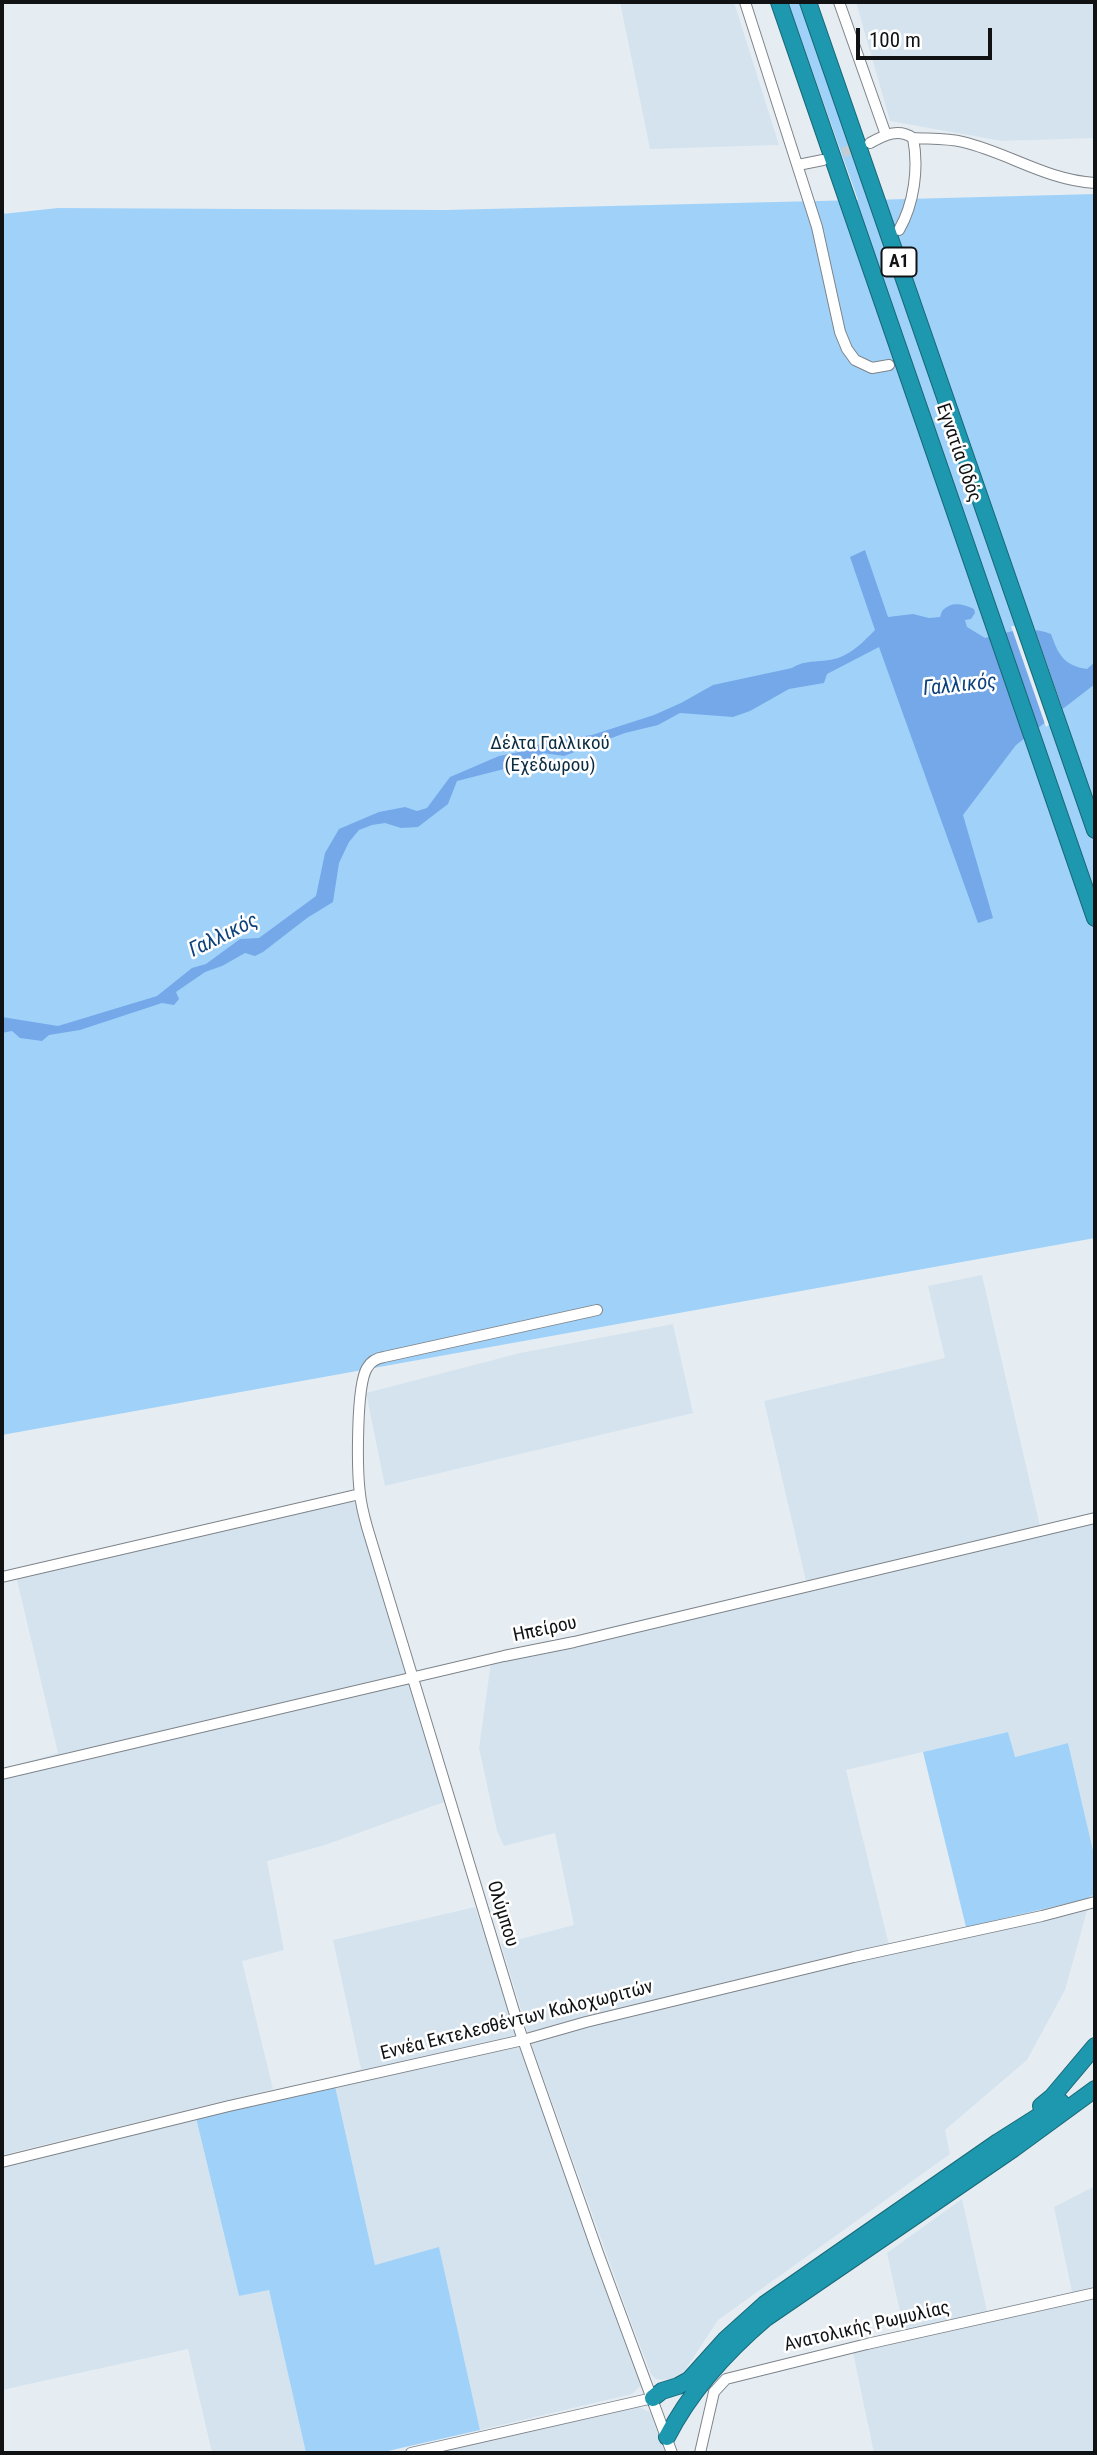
<!DOCTYPE html>
<meta charset="utf-8">
<style>
body{margin:0}
#map{position:relative;width:1097px;height:2455px;overflow:hidden;background:#e5edf3;font-family:"Roboto Condensed",sans-serif}
canvas{display:block}
.frame{position:absolute;inset:0;border:4px solid #101214;pointer-events:none}
.scale{position:absolute;left:856px;top:28px;width:136px;height:32px;box-sizing:border-box;border:4px solid #101214;border-top:0;padding-left:9px;font-size:21px;line-height:24px;white-space:nowrap;color:#101214;-webkit-text-stroke:5px #fff;paint-order:stroke}
</style>
<div id="map">
<canvas width="1097" height="2455"></canvas>
<div class="frame"></div>
<div class="scale">100 m</div>
</div>
<script>
const ctx = document.querySelector('canvas').getContext('2d');
ctx.lineJoin = 'round';
function fill(path, color) { ctx.fillStyle = color; ctx.fill(path, 'evenodd'); }
function strokePath(path, color, width, dash) { ctx.strokeStyle = color; ctx.lineWidth = width; ctx.lineCap = dash ? 'butt' : 'round'; ctx.setLineDash(dash || []); ctx.stroke(path); }
function label(font, color, halo, rows, align = 'center') {
  ctx.font = font + ' "Roboto Condensed",sans-serif'; ctx.lineWidth = 5; ctx.setLineDash([]); ctx.textBaseline = 'middle'; ctx.strokeStyle = halo; ctx.fillStyle = color; for (const [text, x, y, turn = 0] of rows) {
    ctx.save(); ctx.translate(x, y); ctx.rotate((+turn || 0) * Math.PI / 180); ctx.textAlign = isNaN(turn) ? turn : align; if (halo) ctx.strokeText(text, 0, 0); ctx.fillText(text, 0, 0); ctx.restore();
  }
}
const built = new Path2D(`
 M 620,2 L 734,2 L 779,145 L 650,149 Z
 M 856,2 L 1095,2 L 1095,138 L 1002,141 L 890,121 Z
 M 982,1275 L 1040,1526 L 1095,1513 L 1095,1859 L 1068,1743 L 1014,1757 L 1008,1732 L 846,1770 L 889,1945 L 1086,1899 L 1087,1911 L 1065,1990 L 1027,2060 L 945,2130 L 950,2154 L 718,2320 L 680,2378 L 662,2380 L 656,2379 L 651,2374 L 632,2325 L 533,2049 L 501,1944 L 574,1925 L 555,1833 L 504,1846 L 497,1831 L 479,1748 L 492,1655 L 806,1581 L 764,1401 L 945,1358 L 928,1286 Z
 M 673,1324 L 693,1413 L 385,1486 L 366,1393 L 520,1353 Z
 M 346,1500 L 356,1503 L 447,1801 L 325,1845 L 267,1861 L 284,1950 L 242,1961 L 273,2089 L 2,2155 L 2,1769 L 58,1753 L 16,1576 Z
 M 475,1907 L 642,2384 L 632,2394 L 480,2430 L 439,2248 L 375,2265 L 333,2077 L 361,2069 L 333,1940 Z
 M 196,2118 L 239,2296 L 269,2289 L 306,2453 L 212,2453 L 188,2349 L 2,2390 L 2,2165 Z
 M 1095,2186 L 1095,2453 L 874,2453 L 851,2343 L 904,2330 L 887,2253 L 962,2199 L 987,2311 L 1072,2292 L 1054,2207 Z
 M 634,2405 L 650,2412 L 665,2453 L 421,2453 Z`);
const green = new Path2D(`
 M 788,2 L 800,2 L 869,200 L 1095,194 L 1095,1238 L 2,1435 L 2,214 L 58,208 L 445,210 L 858,200 Z
 M 1008,1732 L 1015,1757 L 1068,1743 L 1095,1859 L 1095,1894 L 1086,1899 L 966,1927 L 923,1752 Z
 M 335,2086 L 375,2265 L 439,2247 L 480,2430 L 379,2453 L 306,2453 L 269,2290 L 239,2296 L 196,2118 Z`);
const water = new Path2D(`
 M 865,550 L 888,617 L 913,614 L 929,618 L 940,617 L 942,611 C 952,601 962,604 974,609 L 975,613 L 971,619 L 965,620 L 967,627 L 985,638 C 1007,632 1029,625 1051,634 C 1058,654 1064,666 1087,669 L 1095,662 L 1095,684 L 1016,745 L 963,815 L 993,918 L 978,923 L 879,647 L 827,674 L 824,683 L 789,689 L 750,711 L 733,717 L 680,713 L 658,725 L 625,733 L 564,756 L 543,753 L 516,766 L 457,781 L 448,804 L 418,827 L 401,828 L 385,823 L 372,825 L 359,830 L 349,842 L 339,863 L 333,902 L 307,918 L 263,952 L 255,956 L 245,953 L 222,966 L 205,972 L 176,992 L 179,999 L 174,1005 L 162,1003 L 80,1030 L 49,1035 L 42,1041 L 20,1038 L 12,1031 L 2,1033 L 2,1017 L 58,1026 L 157,996 L 192,968 L 206,964 L 240,939 L 259,938 L 316,896 L 325,853 L 339,829 L 379,812 L 405,807 L 417,811 L 427,808 L 450,777 L 499,756 L 524,751 L 547,741 L 592,735 L 654,715 L 681,703 L 713,685 L 792,668 C 805,659 823,663 838,658 C 853,653 864,641 875,630 L 850,557 Z`);
const pier = new Path2D(`
 M 1011,626 L 1034,627 L 1064,713 L 1046,727 Z`);
const minorTunnel = new Path2D(`
 M 829,158 L 863,145`);
const minor = new Path2D(`
 M 745,2 L 817,227 L 840,332 L 847,349 L 855,360 L 872,368 L 889,365
 M 839,2 L 886,135
 M 913,138 C 930,139 947,138 963,142 C 1009,153 1046,180 1095,183
 M 870,143 C 885,135 898,128 913,138 C 919,168 914,204 899,230
 M 798,165 L 823,160
 M 597,1310 L 384,1357 C 377,1358 371,1361 367,1368 C 356,1386 357,1471 360,1494 C 361,1505 364,1516 367,1527 L 520,2031 L 598,2253 L 672,2453
 M 2,1577 L 360,1494
 M 2,1774 L 504,1656 L 574,1642 L 1095,1518
 M 2,2162 L 229,2106 L 523,2040 L 586,2022 L 854,1957 L 1042,1916 L 1095,1902
 M 411,2453 L 653,2398
 M 700,2453 L 714,2392 L 726,2379 L 867,2344 L 1095,2293`);
const highway = new Path2D(`
 M 779,2 L 1095,918
 M 808,2 L 1095,830
 M 1041,2106 L 1052,2097 L 1095,2046
 M 653,2398 L 662,2391 L 678,2386 L 689,2380 L 725,2340 L 765,2304 L 998,2142 L 1061,2102
 M 667,2437 C 691,2390 726,2352 766,2318 L 1013,2149 L 1095,2089`);
const shields = [
 [899,262,35]
];
const shieldNames = [
 ["Α1",899,262]
];
const streetNames = [
 ["Εγνατία Οδός",958,453,71],
 ["Ηπείρου",545,1630,-12],
 ["Ολύμπου",502,1914,73],
 ["Εννέα Εκτελεσθέντων Καλοχωριτών",517,2021,-14],
 ["Ανατολικής Ρωμυλίας",867,2327,-13]
];
const parkNames = [
 ["Δέλτα Γαλλικού",550,744],
 ["(Εχέδωρου)",550,766]
];
const waterNames = [
 ["Γαλλικός",960,686,-6],
 ["Γαλλικός",224,936,-26]
];
fill(built, '#d5e3ee');
fill(green, '#a0d2f9');
fill(water, '#74a8e9');
fill(pier, '#e5edf3');
strokePath(minorTunnel, '#c5ccd2', 10, [10, 5]);
strokePath(minor, '#7e848a', 12);
strokePath(highway, '#186978', 18);
strokePath(minor, '#fff', 10);
strokePath(highway, '#1d98ae', 16);
for (const [x, y, w] of shields) { const box = new Path2D(); box.roundRect(x - w / 2, y - 14.5, w, 29, 5); ctx.fillStyle = '#fff'; ctx.fill(box); strokePath(box, '#101214', 2); }
label('bold 18px', '#101214', null, shieldNames);
label('19px', '#101214', '#fff', streetNames);
label('19px', '#0b2d43', '#fff', parkNames);
label('italic 21px', '#0d427c', '#fff', waterNames);
</script>
